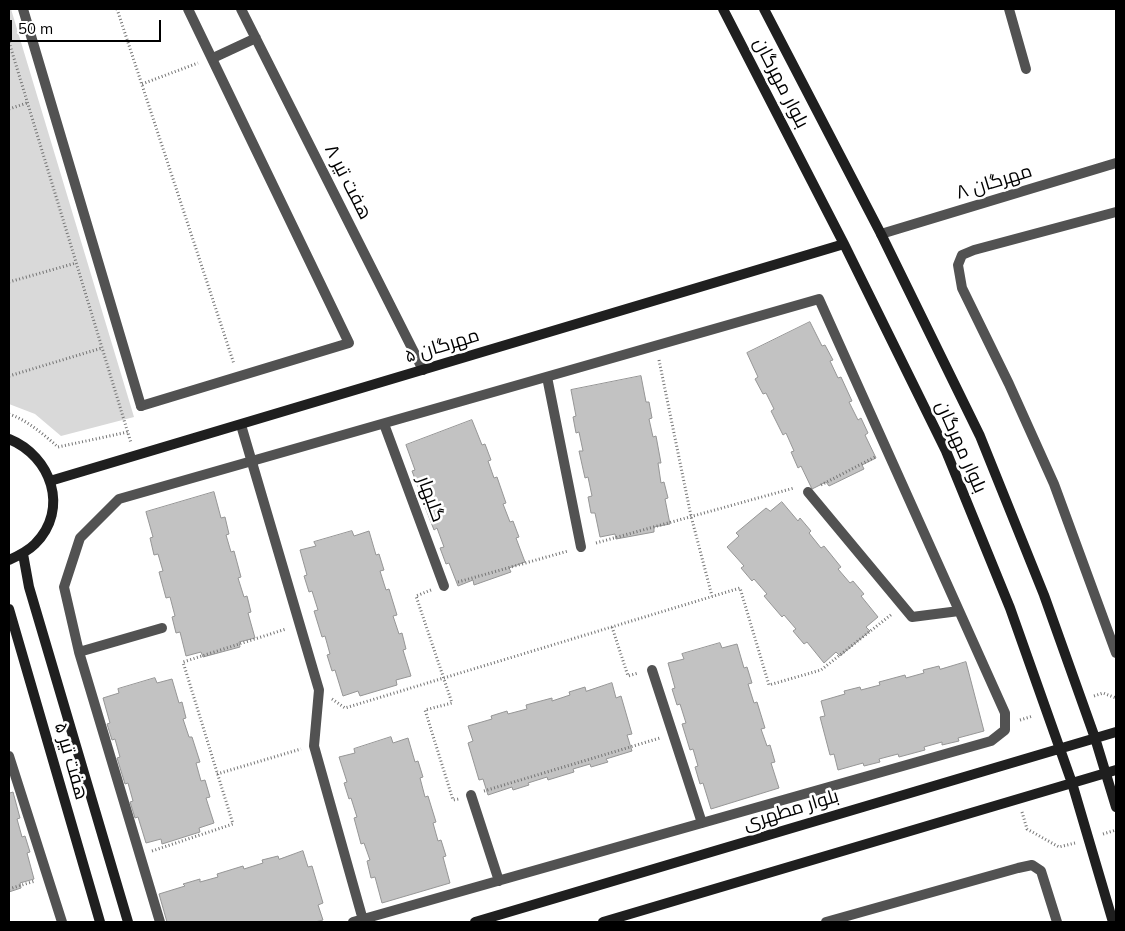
<!DOCTYPE html>
<meta charset="utf-8">
<style>
body{margin:0}
#map{position:relative;width:1125px;height:931px;overflow:hidden;background:#fff;font-family:Mulish,sans-serif}
canvas{display:block}
.frame{position:absolute;inset:0;border:10px solid #000;pointer-events:none}
.scale{position:absolute;left:10px;top:20px;width:151px;height:22px;box-sizing:border-box;border:2px solid #000;border-top:0;padding-left:6px;font-size:15px;line-height:18px;white-space:nowrap;color:#000;-webkit-text-stroke:4px #fff;paint-order:stroke}
</style>
<div id="map">
<canvas width="1125" height="931"></canvas>
<div class="frame"></div>
<div class="scale">50 m</div>
</div>
<script>
const ctx = document.querySelector('canvas').getContext('2d');
ctx.lineJoin = 'round';
function fill(path, color) { ctx.fillStyle = color; ctx.fill(path, 'evenodd'); }
function strokePath(path, color, width, dash) { ctx.strokeStyle = color; ctx.lineWidth = width; ctx.lineCap = dash ? 'butt' : 'round'; ctx.setLineDash(dash || []); ctx.stroke(path); }
function label(font, color, halo, rows, align = 'center') {
  ctx.font = font + ' Mulish,Cairo,sans-serif'; ctx.lineWidth = 5; ctx.setLineDash([]); ctx.textBaseline = 'middle'; ctx.strokeStyle = halo; ctx.fillStyle = color; for (const [text, x, y, turn = 0] of rows) {
    ctx.save(); ctx.translate(x, y); ctx.rotate((+turn || 0) * Math.PI / 180); ctx.textAlign = isNaN(turn) ? turn : align; if (halo) ctx.strokeText(text, 0, 0); ctx.fillText(text, 0, 0); ctx.restore();
  }
}
const green = new Path2D(`
 M 9,9 L 11,9 L 134,417 L 61,436 L 35,414 L 9,404 Z`);
const building = new Path2D(`
 M 810,322 L 822,346 L 825,345 L 833,360 L 830,361 L 838,378 L 841,377 L 852,401 L 849,402 L 858,420 L 861,418 L 868,433 L 865,435 L 876,458 L 862,465 L 864,469 L 829,486 L 826,482 L 812,489 L 801,466 L 798,468 L 791,452 L 794,451 L 786,433 L 783,435 L 771,411 L 774,409 L 766,393 L 763,394 L 755,379 L 758,377 L 747,353 Z
 M 641,376 L 646,402 L 649,402 L 652,418 L 649,419 L 653,437 L 656,436 L 661,463 L 658,463 L 661,483 L 664,482 L 668,498 L 665,499 L 670,524 L 654,527 L 654,532 L 616,539 L 615,534 L 600,537 L 595,513 L 591,513 L 588,497 L 592,496 L 588,477 L 585,478 L 579,451 L 583,451 L 579,432 L 576,433 L 573,417 L 576,416 L 571,390 Z
 M 472,420 L 482,445 L 485,444 L 491,460 L 488,461 L 494,478 L 497,477 L 506,503 L 503,504 L 510,522 L 513,521 L 519,537 L 516,538 L 525,562 L 509,568 L 511,572 L 474,585 L 473,580 L 458,586 L 449,563 L 446,564 L 440,548 L 444,547 L 437,528 L 434,530 L 424,504 L 427,503 L 421,486 L 418,487 L 412,471 L 415,470 L 406,445 Z
 M 214,492 L 221,518 L 225,517 L 229,534 L 226,535 L 231,552 L 234,551 L 241,577 L 238,578 L 244,597 L 247,596 L 251,612 L 248,613 L 255,638 L 239,642 L 240,647 L 203,657 L 201,652 L 186,656 L 180,632 L 176,633 L 172,617 L 175,616 L 170,597 L 166,598 L 159,572 L 163,571 L 158,554 L 154,555 L 150,538 L 153,537 L 146,512 Z
 M 782,502 L 798,521 L 800,518 L 811,531 L 809,533 L 821,548 L 824,546 L 841,567 L 838,569 L 850,583 L 853,581 L 864,594 L 861,596 L 878,617 L 866,627 L 870,631 L 840,656 L 836,652 L 824,663 L 807,642 L 804,644 L 793,631 L 796,629 L 784,615 L 782,617 L 764,596 L 767,594 L 754,579 L 752,581 L 741,568 L 744,566 L 727,547 L 739,536 L 736,533 L 766,508 L 770,511 Z
 M 352,531 L 354,536 L 369,531 L 376,555 L 379,554 L 384,570 L 380,571 L 386,590 L 389,589 L 397,615 L 393,616 L 399,634 L 402,633 L 406,649 L 403,650 L 411,676 L 396,680 L 397,685 L 360,696 L 358,691 L 343,696 L 335,670 L 332,671 L 327,655 L 330,654 L 325,636 L 322,637 L 314,611 L 318,610 L 312,591 L 309,592 L 304,576 L 307,575 L 300,550 L 316,546 L 314,542 Z
 M 720,643 L 722,648 L 737,644 L 744,668 L 747,667 L 752,683 L 748,684 L 754,703 L 757,702 L 765,728 L 761,729 L 767,746 L 770,745 L 775,762 L 771,763 L 779,788 L 711,809 L 703,783 L 700,784 L 695,767 L 698,766 L 693,749 L 690,750 L 682,724 L 686,723 L 680,704 L 677,705 L 672,689 L 675,688 L 668,663 L 684,659 L 682,654 Z
 M 966,662 L 984,731 L 958,738 L 959,741 L 942,745 L 942,742 L 924,747 L 925,750 L 899,757 L 898,754 L 879,759 L 880,762 L 864,766 L 863,763 L 838,770 L 834,754 L 830,755 L 820,717 L 825,716 L 821,701 L 845,694 L 844,691 L 860,687 L 861,690 L 880,685 L 879,682 L 905,675 L 906,678 L 924,673 L 923,670 L 939,666 L 940,669 Z
 M 155,678 L 157,683 L 172,679 L 179,703 L 182,702 L 186,718 L 183,719 L 189,737 L 192,737 L 200,762 L 196,763 L 201,781 L 205,780 L 210,797 L 206,798 L 214,823 L 199,828 L 200,832 L 162,844 L 161,839 L 146,843 L 138,817 L 135,818 L 130,802 L 133,801 L 128,783 L 125,784 L 117,758 L 120,757 L 115,739 L 112,740 L 107,724 L 110,723 L 103,698 L 119,693 L 118,689 Z
 M 612,683 L 616,698 L 621,696 L 632,734 L 627,735 L 632,751 L 606,759 L 608,762 L 591,767 L 590,764 L 573,769 L 574,772 L 548,780 L 547,777 L 528,783 L 529,785 L 513,790 L 512,787 L 488,795 L 483,779 L 479,780 L 468,743 L 473,741 L 468,726 L 492,719 L 491,716 L 507,711 L 508,714 L 527,709 L 526,705 L 552,698 L 552,701 L 570,695 L 569,692 L 585,687 L 586,691 Z
 M 391,737 L 393,743 L 408,738 L 415,762 L 418,761 L 423,777 L 420,778 L 425,797 L 428,796 L 436,822 L 433,823 L 438,841 L 441,840 L 446,856 L 443,857 L 450,883 L 382,903 L 375,877 L 371,878 L 367,861 L 370,860 L 364,843 L 361,844 L 354,818 L 357,817 L 351,798 L 349,799 L 344,783 L 347,782 L 339,757 L 355,753 L 354,749 Z
 M 9,790 L 10,793 L 13,792 L 20,818 L 17,819 L 22,837 L 25,836 L 30,852 L 27,853 L 34,879 L 20,883 L 21,888 L 9,892 Z
 M 303,851 L 308,867 L 312,866 L 323,903 L 318,905 L 323,920 L 315,922 L 167,922 L 159,894 L 185,886 L 183,884 L 200,879 L 200,882 L 218,877 L 217,874 L 243,866 L 244,869 L 263,863 L 262,860 L 278,856 L 279,859 Z`);
const path = new Path2D(`
 M 117,9 L 234,364
 M 9,42 L 131,443
 M 142,84 L 198,63
 M 9,109 L 27,103
 M 9,282 L 76,263
 M 659,360 L 691,516 L 712,596
 M 9,376 L 102,348
 M 9,414 C 27,420 43,434 58,447 L 128,432
 M 821,485 L 875,457
 M 596,543 L 794,488
 M 458,582 L 568,551
 M 431,590 L 416,596 L 452,703 L 425,710 L 453,800 L 459,799
 M 612,627 L 628,676 L 638,673
 M 1094,696 L 1103,693 L 1116,698
 M 332,699 L 345,708 L 740,588 L 769,685 L 821,670 L 892,614
 M 1020,720 L 1033,716
 M 217,774 L 301,749
 M 484,791 L 660,738
 M 1022,812 L 1027,829 L 1059,847 L 1075,843
 M 1103,834 L 1116,830
 M 152,851 L 233,824 L 183,662 L 286,629
 M 9,889 L 35,881`);
const lane = new Path2D(`
 M 1009,9 L 1026,69
 M 1116,212 L 974,250 L 962,255 L 958,265 L 962,288 L 1009,384 L 1054,484 L 1116,653
 M 141,406 L 349,343 L 188,9
 M 826,922 L 1018,868 L 1032,865 L 1041,871 L 1057,922`);
const street = new Path2D(`
 M 23,9 L 141,406
 M 241,9 L 423,370
 M 213,58 L 256,38
 M 881,234 L 1116,163
 M 547,377 L 581,547
 M 384,424 L 444,586
 M 241,425 L 319,690 L 314,746 L 363,920
 M 808,492 L 912,617 L 959,611
 M 79,652 L 162,628
 M 652,670 L 702,823
 M 9,756 L 62,922
 M 471,795 L 499,881
 M 160,922 L 79,652 L 64,587 L 80,538 L 119,499 L 819,299 L 1005,713 L 1005,730 L 991,741 L 353,922`);
const secondary = new Path2D(`
 M 723,9 L 844,244 L 946,451 L 1010,608 L 1072,783 L 1113,922
 M 764,9 L 881,234 L 980,436 L 1044,595 L 1095,738 L 1116,807
 M 9,439 C 51,456 70,509 35,544 C 27,552 18,556 9,560
 M 50,481 L 844,244
 M 23,554 L 29,587 L 128,922
 M 9,609 L 100,922
 M 475,922 L 1116,732
 M 603,922 L 1116,770`);
const streetNames = [
 ["بلوار مهرگان",781,83,63],
 ["هفت تیر ۸",348,182,63],
 ["مهرگان ۸",994,182,-17],
 ["مهرگان ۵",442,346,-17],
 ["بلوار مهرگان",961,447,66],
 ["گلبهار",431,499,70],
 ["هفت تیر ۵",71,761,74],
 ["بلوار مطهری",791,810,-17]
];
fill(green, '#d9d9d9');
fill(building, '#c2c2c2');
strokePath(building, '#969696', 1);
strokePath(path, '#747474', 3, [1, 2.5]);
strokePath(lane, '#525252', 10);
strokePath(street, '#525252', 10);
strokePath(secondary, '#1f1f1f', 10);
label('19px', '#000', '#fff', streetNames);
</script>
